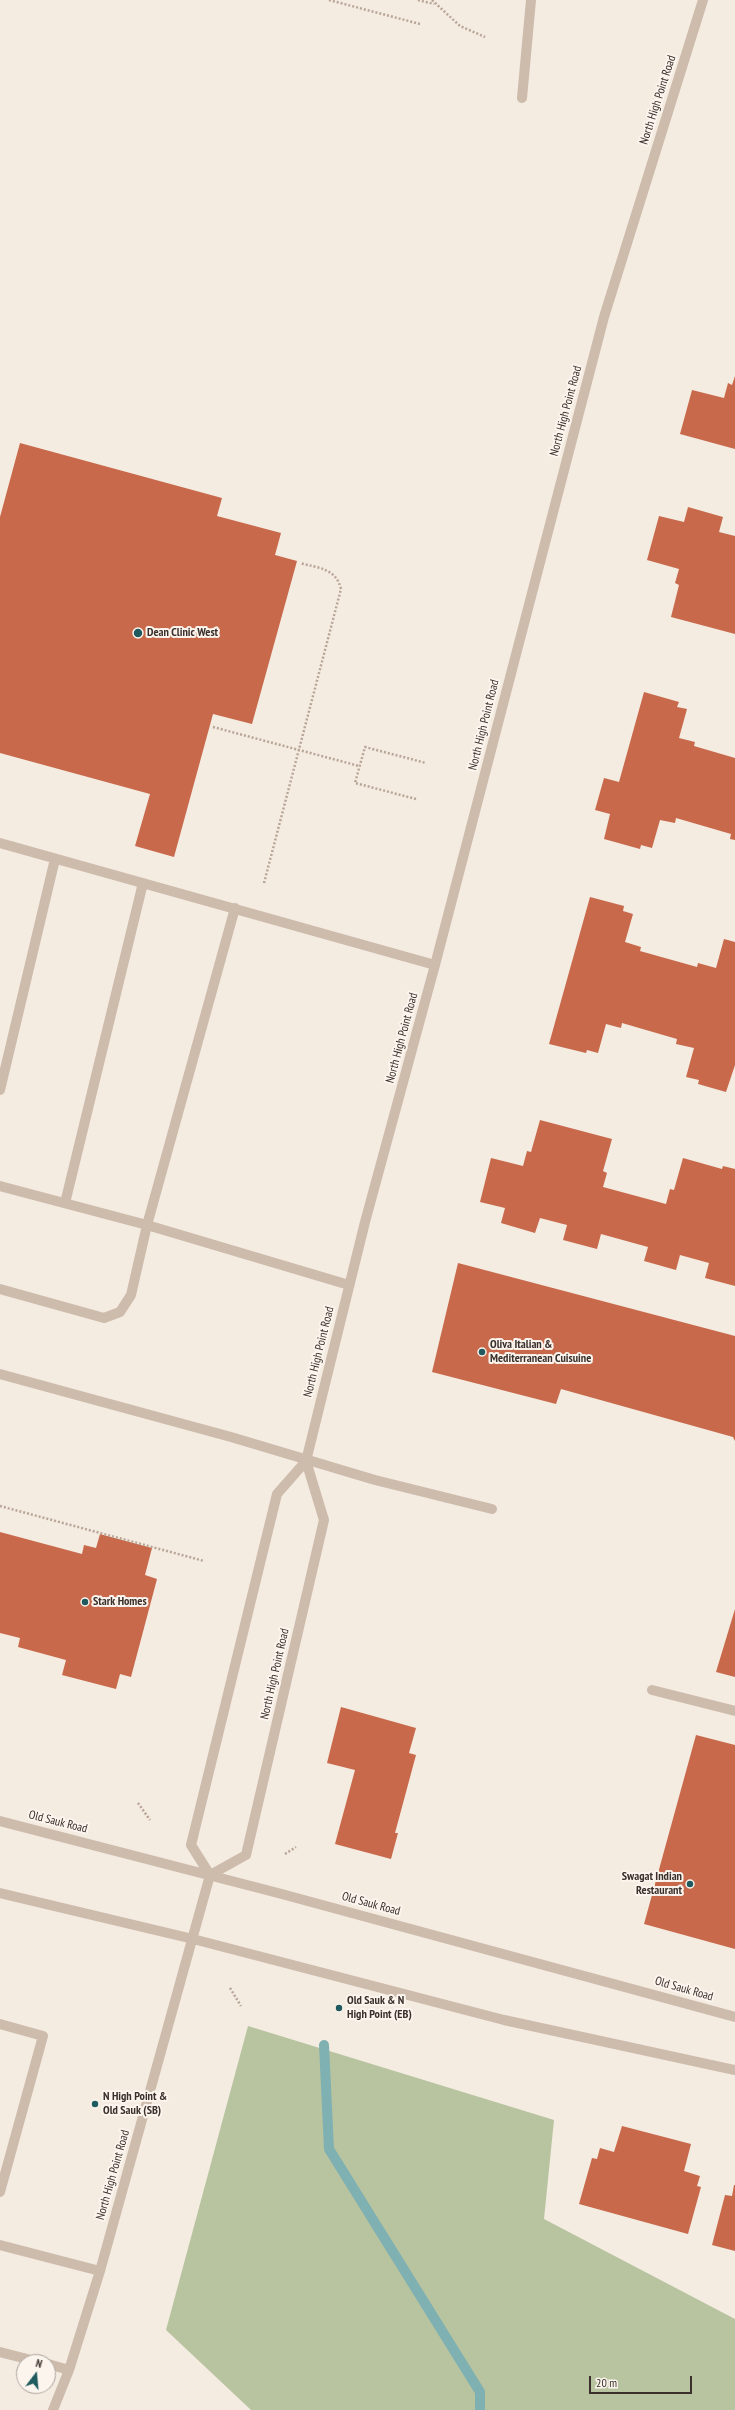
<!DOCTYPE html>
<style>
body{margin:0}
#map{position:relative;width:735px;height:2410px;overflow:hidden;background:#f4ebe1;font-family:"PT Sans Narrow",sans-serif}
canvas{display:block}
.north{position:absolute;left:16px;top:2354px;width:40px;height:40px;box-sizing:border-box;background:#fbf5ee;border:1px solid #aea6a0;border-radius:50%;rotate:16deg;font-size:11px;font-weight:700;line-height:16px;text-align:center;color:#3b302b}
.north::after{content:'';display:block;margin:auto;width:14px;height:18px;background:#1f5a5e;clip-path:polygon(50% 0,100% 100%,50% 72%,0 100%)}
.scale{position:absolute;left:589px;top:2376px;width:103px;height:18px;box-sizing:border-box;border:2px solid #3b302b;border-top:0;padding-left:5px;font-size:12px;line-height:14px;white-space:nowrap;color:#3b302b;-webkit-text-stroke:3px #fbf5ee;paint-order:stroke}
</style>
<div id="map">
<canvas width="735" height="2410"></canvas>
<div class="north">N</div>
<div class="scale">20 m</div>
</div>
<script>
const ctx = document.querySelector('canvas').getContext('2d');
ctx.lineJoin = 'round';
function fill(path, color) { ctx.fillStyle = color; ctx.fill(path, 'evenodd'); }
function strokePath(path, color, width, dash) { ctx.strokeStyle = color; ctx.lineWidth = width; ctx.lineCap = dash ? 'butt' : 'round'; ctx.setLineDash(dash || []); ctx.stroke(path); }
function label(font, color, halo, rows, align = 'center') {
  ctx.font = font + ' "PT Sans Narrow",sans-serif'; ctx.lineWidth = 4; ctx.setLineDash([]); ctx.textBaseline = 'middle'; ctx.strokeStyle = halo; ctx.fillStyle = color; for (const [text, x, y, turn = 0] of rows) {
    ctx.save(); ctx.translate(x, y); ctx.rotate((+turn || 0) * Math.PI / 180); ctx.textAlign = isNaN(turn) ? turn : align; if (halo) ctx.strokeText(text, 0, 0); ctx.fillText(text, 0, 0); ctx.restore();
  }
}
const green = new Path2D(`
 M 248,2026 L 554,2120 L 544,2219 L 735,2319 L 735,2410 L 251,2410 L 166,2330 Z`);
const stream = new Path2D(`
 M 324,2045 L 329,2149 L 480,2392 L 480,2410`);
const building = new Path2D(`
 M 735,376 L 735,449 L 680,434 L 692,390 L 724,398 L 728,383 L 732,385 Z
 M 20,443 L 222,498 L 217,516 L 281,533 L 275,555 L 297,561 L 252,724 L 213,714 L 174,857 L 135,846 L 150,794 L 0,753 L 0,517 Z
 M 688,507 L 723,517 L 719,532 L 735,536 L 735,634 L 671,617 L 679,585 L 675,583 L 679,569 L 647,560 L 659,516 L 684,522 Z
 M 644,692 L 679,702 L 677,707 L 687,709 L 679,738 L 695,742 L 694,746 L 735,758 L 735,840 L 730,839 L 731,834 L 676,818 L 675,823 L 660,820 L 652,848 L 641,845 L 640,849 L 604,839 L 610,814 L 595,810 L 604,778 L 619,782 Z
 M 590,897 L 624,906 L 623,911 L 633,914 L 625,942 L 641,947 L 640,951 L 697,967 L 698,963 L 716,968 L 724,939 L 735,942 L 735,1065 L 726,1092 L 698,1084 L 699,1080 L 686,1077 L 694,1048 L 676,1044 L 677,1039 L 622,1023 L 621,1028 L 606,1024 L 598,1053 L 587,1050 L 586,1053 L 549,1044 Z
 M 540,1120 L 612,1139 L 603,1171 L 607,1173 L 603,1187 L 666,1204 L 670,1189 L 674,1190 L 683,1158 L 722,1169 L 723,1166 L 735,1169 L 735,1286 L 705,1278 L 709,1263 L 680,1255 L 676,1270 L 644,1261 L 648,1247 L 601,1234 L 597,1249 L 563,1240 L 567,1225 L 540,1218 L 535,1233 L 501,1223 L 505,1208 L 480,1202 L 491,1158 L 523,1166 L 527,1151 L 531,1152 Z
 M 458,1263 L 735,1336 L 735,1441 L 733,1437 L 561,1389 L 556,1404 L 432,1372 Z
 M 0,1532 L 82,1554 L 84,1545 L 96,1548 L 100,1534 L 152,1548 L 145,1575 L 157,1579 L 131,1677 L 120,1674 L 116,1689 L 62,1675 L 66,1660 L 18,1647 L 20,1638 L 0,1633 Z
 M 735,1609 L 735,1677 L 716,1672 Z
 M 341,1707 L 416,1728 L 409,1753 L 416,1755 L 395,1833 L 398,1833 L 391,1859 L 335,1844 L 355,1770 L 327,1763 Z
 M 696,1735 L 735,1745 L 735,1949 L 644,1924 Z
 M 622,2126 L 691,2144 L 684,2171 L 700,2176 L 697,2186 L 701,2187 L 688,2234 L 579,2204 L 592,2158 L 597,2159 L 600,2148 L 614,2152 Z
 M 734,2185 L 735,2185 L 735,2251 L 712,2245 L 725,2195 L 732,2196 Z`);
const path = new Path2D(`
 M 329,0 L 420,24
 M 418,0 L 434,4
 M 432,0 L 460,26 L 485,37
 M 213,727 L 359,766
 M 416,799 L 355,783 L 365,747 L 426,763
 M 264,883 L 341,589 C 336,568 318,568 300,563
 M 0,1506 L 204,1561
 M 138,1803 L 150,1820
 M 285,1854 L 296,1847
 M 230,1988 L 241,2006`);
const minor = new Path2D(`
 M 522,98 L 531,0
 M 0,843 L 435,965
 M 0,1090 L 55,859
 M 0,1186 L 147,1225 L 349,1285
 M 65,1203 L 143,883
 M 0,1289 L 104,1318 L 120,1312 L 131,1295 L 147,1225 L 235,908
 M 0,1374 L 231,1437 L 375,1480 L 492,1509
 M 652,1690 L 735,1711
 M 0,1821 L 278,1893 L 735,2017
 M 210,1875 L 191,1845 L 277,1494 L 306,1461 L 365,1222 L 435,965 L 604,317 L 703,0
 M 0,1893 L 193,1939 L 504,2020 L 735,2070
 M 0,2024 L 43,2036 L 0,2192
 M 0,2245 L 100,2271
 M 0,2352 L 39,2362
 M 48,2364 L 69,2370
 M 53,2410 L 69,2370 L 100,2271 L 210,1875 L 246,1855 L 324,1520 L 306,1461`);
const markers = [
 [138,633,5,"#1f5a5e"],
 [482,1352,4,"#1f5a5e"],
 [85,1602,4,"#1f5a5e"],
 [690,1884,4,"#1f5a5e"],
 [339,2008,4,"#1f5a5e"],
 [95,2104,4,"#1f5a5e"]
];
const streetNames = [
 ["North High Point Road",658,100,-72],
 ["North High Point Road",566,411,-75],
 ["North High Point Road",484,725,-76],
 ["North High Point Road",402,1038,-75],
 ["North High Point Road",319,1352,-76],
 ["North High Point Road",275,1674,-77],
 ["Old Sauk Road",58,1822,14],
 ["Old Sauk Road",371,1904,15],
 ["Old Sauk Road",684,1989,16],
 ["North High Point Road",113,2175,-74]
];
const poiNames = [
 ["Dean Clinic West",147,633],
 ["Oliva Italian &",490,1345],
 ["Mediterranean Cuisuine",490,1359],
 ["Stark Homes",93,1602],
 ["Swagat Indian",682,1877,"right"],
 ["Restaurant",682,1891,"right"],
 ["Old Sauk & N",347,2001],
 ["High Point (EB)",347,2015],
 ["N High Point &",103,2097],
 ["Old Sauk (SB)",103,2111]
];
fill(green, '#b8c4a0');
strokePath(stream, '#7fb0b2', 10);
fill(building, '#c8694b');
strokePath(path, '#b9a596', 2.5, [2, 2]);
strokePath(minor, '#cdbbac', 10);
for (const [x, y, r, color] of markers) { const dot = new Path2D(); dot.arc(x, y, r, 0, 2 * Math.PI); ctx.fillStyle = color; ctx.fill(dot); strokePath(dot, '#fbf5ee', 1.5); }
label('12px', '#3b302b', '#fbf5ee', streetNames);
label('bold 12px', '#3b302b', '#fbf5ee', poiNames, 'left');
</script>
